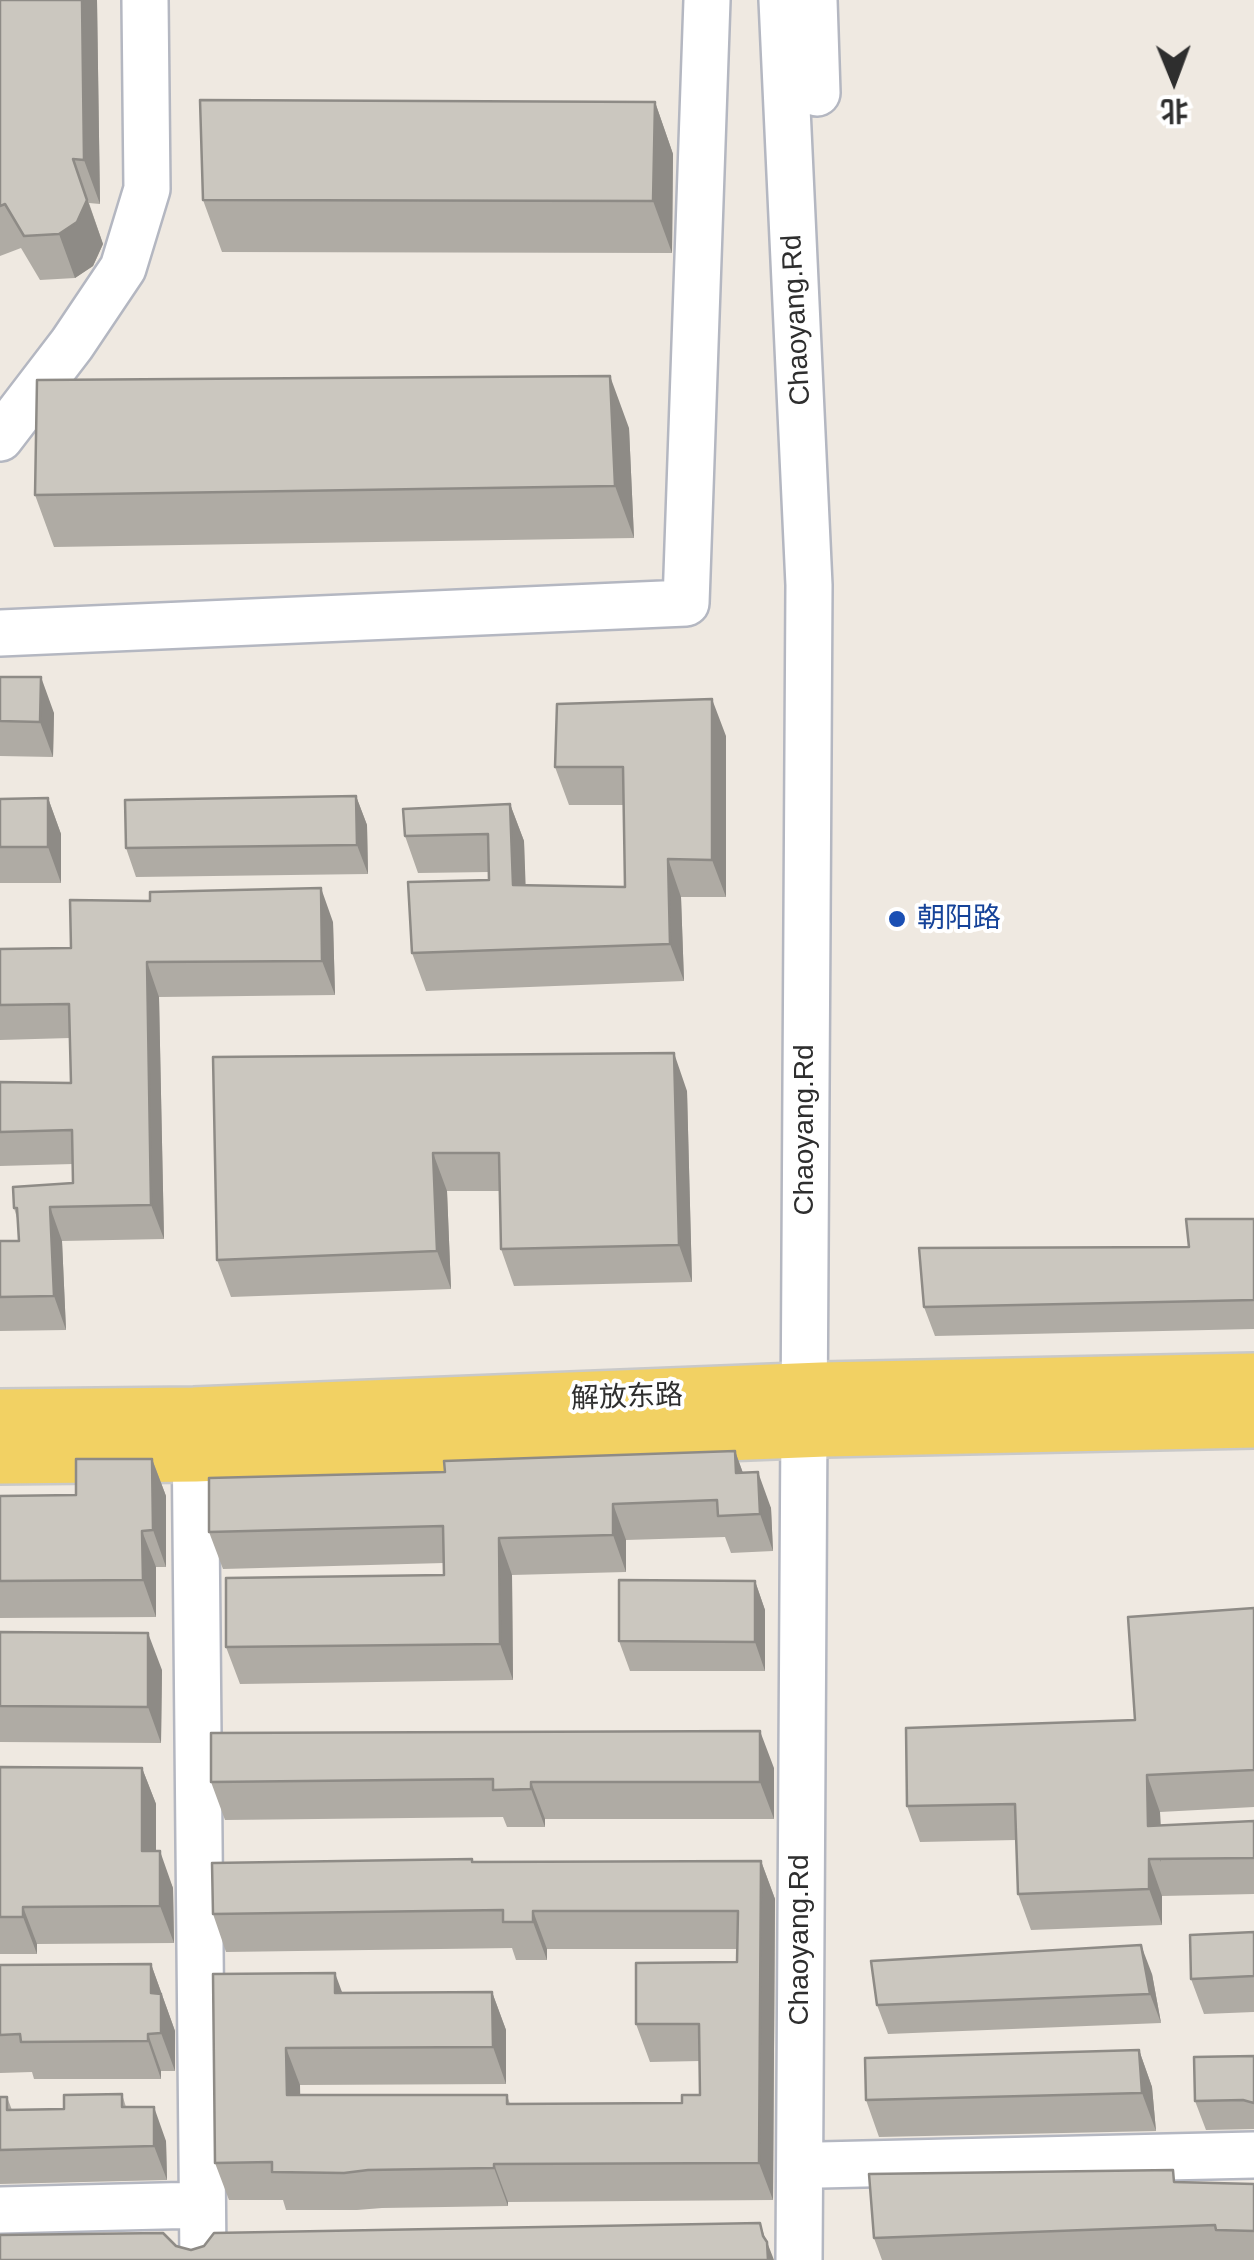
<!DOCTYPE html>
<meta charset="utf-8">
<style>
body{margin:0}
#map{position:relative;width:1254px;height:2260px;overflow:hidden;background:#efe9e1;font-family:Arial,"Noto Sans SC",sans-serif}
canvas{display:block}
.north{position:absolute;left:1124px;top:30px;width:100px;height:100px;-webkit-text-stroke:8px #fff;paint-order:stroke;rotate:179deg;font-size:28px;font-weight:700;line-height:40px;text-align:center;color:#2e2e2e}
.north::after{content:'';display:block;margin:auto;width:35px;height:45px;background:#2e2e2e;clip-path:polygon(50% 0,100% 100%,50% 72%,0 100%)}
</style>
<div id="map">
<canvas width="1254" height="2260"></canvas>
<div class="north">北</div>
</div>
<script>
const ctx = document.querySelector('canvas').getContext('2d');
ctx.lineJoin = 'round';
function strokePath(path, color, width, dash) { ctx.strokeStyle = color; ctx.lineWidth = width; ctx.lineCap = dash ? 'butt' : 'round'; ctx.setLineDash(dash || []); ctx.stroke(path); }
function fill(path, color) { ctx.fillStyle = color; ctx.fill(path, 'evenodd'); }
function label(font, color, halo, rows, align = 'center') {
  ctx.font = font + ' Arial,"Noto Sans SC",sans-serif'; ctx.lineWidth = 8; ctx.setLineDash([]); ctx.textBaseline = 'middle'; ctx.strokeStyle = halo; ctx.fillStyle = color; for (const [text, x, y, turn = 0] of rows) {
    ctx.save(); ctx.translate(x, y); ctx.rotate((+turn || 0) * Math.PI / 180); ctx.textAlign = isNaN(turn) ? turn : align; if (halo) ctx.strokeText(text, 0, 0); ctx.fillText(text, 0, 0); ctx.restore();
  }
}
const minor = new Path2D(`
 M 782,0 L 809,585 L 799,2260
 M 814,0 L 817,93
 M 0,438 L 72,344 L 123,268 L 147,189 L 145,0
 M 0,633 L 686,603 L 707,0
 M 195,1422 L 203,2260
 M 820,2165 L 1254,2155
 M 0,2210 L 202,2205`);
const major = new Path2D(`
 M 0,1417 L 194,1415 L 822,1390 L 1254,1381
 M 0,1456 L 195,1454 L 825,1429 L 1254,1420`);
const wall = new Path2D(`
 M 0,0 L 97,0 L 100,204 L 89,203 L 103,244 L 93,266 L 75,278 L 40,280 L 21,248 L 0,256 Z
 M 655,102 L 673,154 L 672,253 L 222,252 L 203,200 Z
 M 629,428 L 634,538 L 54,547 L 35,495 Z
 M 0,677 L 54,713 L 53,757 L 0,756 Z
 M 726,736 L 726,897 L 681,897 L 684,981 L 426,991 L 412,953 L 489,880 L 489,872 L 418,873 L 405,836 L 510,804 L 524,841 L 525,885 L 625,887 L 623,805 L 569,805 L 555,767 Z
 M 356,796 L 367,825 L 368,874 L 136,877 L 126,848 Z
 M 48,798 L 61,834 L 61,883 L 0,883 L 0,799 Z
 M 333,922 L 335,995 L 159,997 L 164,1239 L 62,1241 L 66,1330 L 0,1331 L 0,1241 L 19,1241 L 17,1218 L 14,1208 L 73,1183 L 73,1164 L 0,1166 L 0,1082 L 71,1083 L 70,1038 L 0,1040 L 0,949 L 71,948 Z
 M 213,1057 L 687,1091 L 692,1282 L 514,1286 L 501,1249 L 500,1191 L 447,1191 L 451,1289 L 231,1297 L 217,1260 Z
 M 1254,1219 L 1254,1329 L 935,1336 L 924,1307 L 1189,1247 Z
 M 735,1451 L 743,1473 L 771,1508 L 773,1551 L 731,1553 L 725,1537 L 626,1540 L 626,1572 L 512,1575 L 513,1680 L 240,1684 L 226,1647 L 444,1575 L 444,1563 L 223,1569 L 209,1532 L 445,1472 Z
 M 152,1459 L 166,1496 L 166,1567 L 156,1567 L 156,1617 L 0,1618 L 0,1496 L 76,1495 Z
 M 755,1581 L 765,1610 L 765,1671 L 630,1671 L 619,1641 Z
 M 1254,1608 L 1254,1807 L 1160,1812 L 1161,1825 L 1254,1821 L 1254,1894 L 1162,1896 L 1162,1925 L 1031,1930 L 1018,1894 L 1016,1840 L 920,1842 L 907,1806 L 1135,1720 Z
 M 0,1632 L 162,1670 L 161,1743 L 0,1742 Z
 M 0,1767 L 142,1768 L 156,1804 L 156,1851 L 173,1888 L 174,1943 L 37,1944 L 37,1954 L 0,1954 Z
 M 774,1768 L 774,1819 L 545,1819 L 545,1827 L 507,1827 L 503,1817 L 225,1820 L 211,1782 Z
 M 761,1861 L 775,1899 L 773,2200 L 508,2202 L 508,2206 L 382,2208 L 357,2210 L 286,2210 L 283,2200 L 229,2200 L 215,2163 L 213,1974 L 342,1993 L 492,1992 L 506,2030 L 506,2084 L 300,2085 L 300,2095 L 507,2095 L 510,2104 L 682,2103 L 700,2095 L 700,2061 L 650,2062 L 636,2024 L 737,1962 L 737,1949 L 547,1949 L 547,1960 L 516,1960 L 512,1948 L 226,1952 L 213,1914 L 473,1862 Z
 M 1254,1932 L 1254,2012 L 1204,2014 L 1191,1979 Z
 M 151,1964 L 175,2031 L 175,2071 L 161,2071 L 161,2079 L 34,2079 L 32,2072 L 0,2073 L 0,1965 Z
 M 1152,1974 L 1161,2023 L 888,2034 L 877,2005 Z
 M 1139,2050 L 1152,2087 L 1156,2131 L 879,2137 L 866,2100 Z
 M 1254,2056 L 1254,2129 L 1206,2130 L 1195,2101 Z
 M 122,2094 L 126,2107 L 166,2141 L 167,2180 L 0,2184 L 0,2097 L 7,2097 L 12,2110 L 64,2109 Z
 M 1177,2182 L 1254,2184 L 1254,2260 L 882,2260 L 874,2238 Z`);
const shadedWall = new Path2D(`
 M 82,0 L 97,0 L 100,204 L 84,160 Z
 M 655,102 L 673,154 L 672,253 L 653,201 Z
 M 73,159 L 103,244 L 93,266 L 75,278 L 59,234 Z
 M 610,376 L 629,428 L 634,538 L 615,486 Z
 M 41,677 L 54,713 L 53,757 L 40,722 Z
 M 712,699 L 726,736 L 726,897 L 712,860 Z
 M 356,796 L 367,825 L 368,874 L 357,845 Z
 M 48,798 L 61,834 L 61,883 L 48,847 Z
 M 510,804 L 524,841 L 527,922 L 513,885 Z
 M 668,859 L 681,897 L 684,981 L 670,944 Z
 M 321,888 L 333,922 L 335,995 L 322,961 Z
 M 147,962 L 159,997 L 164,1239 L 151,1205 Z
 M 674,1053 L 687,1091 L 692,1282 L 679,1245 Z
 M 433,1153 L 447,1191 L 451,1289 L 437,1251 Z
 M 50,1207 L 62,1241 L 66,1330 L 54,1296 Z
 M 735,1451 L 748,1487 L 736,1473 Z
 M 152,1459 L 166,1496 L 166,1567 L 153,1530 Z
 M 758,1472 L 771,1508 L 773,1551 L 760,1514 Z
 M 613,1504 L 626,1540 L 626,1572 L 613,1535 Z
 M 142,1531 L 156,1567 L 156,1617 L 143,1580 Z
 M 499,1538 L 512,1575 L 513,1680 L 500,1644 Z
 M 755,1581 L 765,1610 L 765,1671 L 755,1642 Z
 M 148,1633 L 162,1670 L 161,1743 L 148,1707 Z
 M 760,1731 L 774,1768 L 774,1819 L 760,1782 Z
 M 142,1768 L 156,1804 L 156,1888 L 142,1851 Z
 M 1147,1775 L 1160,1812 L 1161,1862 L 1148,1826 Z
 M 531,1782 L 545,1819 L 545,1827 L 531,1789 Z
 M 160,1851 L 173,1888 L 174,1943 L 160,1906 Z
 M 1149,1859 L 1162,1896 L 1162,1925 L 1149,1889 Z
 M 761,1861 L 775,1899 L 773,2200 L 759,2163 Z
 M 23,1907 L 37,1944 L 37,1954 L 23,1917 Z
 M 533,1911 L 547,1949 L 547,1960 L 533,1922 Z
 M 1141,1945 L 1152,1974 L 1161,2023 L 1150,1994 Z
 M 151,1964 L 175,2031 L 175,2071 L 161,2033 L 151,1993 Z
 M 335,1973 L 349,2011 L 335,1993 Z
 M 492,1992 L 506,2030 L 506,2084 L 493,2047 Z
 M 148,2034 L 161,2071 L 161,2079 L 148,2041 Z
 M 286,2048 L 300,2085 L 301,2132 L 287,2095 Z
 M 1139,2050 L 1152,2087 L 1156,2131 L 1142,2093 Z
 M 154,2107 L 166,2141 L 167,2180 L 154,2146 Z
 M 494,2164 L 508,2202 L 508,2206 L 494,2168 Z
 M 760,2223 L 767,2244 L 767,2242 L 774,2260 L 768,2260 Z`);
const building = new Path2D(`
 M 0,0 L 82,0 L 84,160 L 73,159 L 87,200 L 77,222 L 59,234 L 24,236 L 5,204 L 0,206 Z
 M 200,100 L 655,102 L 653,201 L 203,200 Z
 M 610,376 L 615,486 L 35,495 L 37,380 Z
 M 0,677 L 41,677 L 40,722 L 0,721 Z
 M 712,699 L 712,860 L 668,859 L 670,944 L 412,953 L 408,882 L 489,880 L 488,834 L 405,836 L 403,809 L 510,804 L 513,885 L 625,887 L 623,767 L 555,767 L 557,704 Z
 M 356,796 L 357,845 L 126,848 L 125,800 Z
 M 48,798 L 48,847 L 0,847 L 0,799 Z
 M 321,888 L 322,961 L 147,962 L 151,1205 L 50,1207 L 54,1296 L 0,1297 L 0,1241 L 19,1241 L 17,1208 L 14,1208 L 13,1187 L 73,1183 L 72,1130 L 0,1132 L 0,1082 L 71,1083 L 69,1004 L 0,1005 L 0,949 L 71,948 L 70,900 L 150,901 L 150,892 Z
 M 674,1053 L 679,1245 L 501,1249 L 499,1153 L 433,1153 L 437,1251 L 217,1260 L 213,1057 Z
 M 1186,1219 L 1254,1219 L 1254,1300 L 924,1307 L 919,1248 L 1189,1247 Z
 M 735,1451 L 736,1473 L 758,1472 L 760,1514 L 718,1516 L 717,1500 L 613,1504 L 613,1535 L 499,1538 L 500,1644 L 226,1647 L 226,1578 L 444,1575 L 443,1526 L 209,1532 L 209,1478 L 445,1472 L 444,1461 Z
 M 76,1459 L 152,1459 L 153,1530 L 142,1531 L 143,1580 L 0,1581 L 0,1496 L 76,1495 Z
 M 619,1580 L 755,1581 L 755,1642 L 619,1641 Z
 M 1254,1608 L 1254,1770 L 1147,1775 L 1148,1826 L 1254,1821 L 1254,1858 L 1149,1859 L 1149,1889 L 1018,1894 L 1015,1804 L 907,1806 L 906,1728 L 1135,1720 L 1128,1617 Z
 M 0,1632 L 148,1633 L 148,1707 L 0,1706 Z
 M 760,1731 L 760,1782 L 531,1782 L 531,1789 L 493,1790 L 493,1779 L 211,1782 L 211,1733 Z
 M 0,1767 L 142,1768 L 142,1851 L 160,1851 L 160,1906 L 23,1907 L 23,1917 L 0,1917 Z
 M 472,1859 L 472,1862 L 761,1861 L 759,2163 L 494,2164 L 494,2168 L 368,2170 L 344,2173 L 272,2172 L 272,2162 L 215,2163 L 213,1974 L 335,1973 L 335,1993 L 492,1992 L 493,2047 L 286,2048 L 287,2095 L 507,2095 L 507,2104 L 682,2103 L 682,2095 L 700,2095 L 699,2024 L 636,2024 L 636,1963 L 737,1962 L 738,1911 L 533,1911 L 533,1922 L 503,1922 L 503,1910 L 213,1914 L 212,1863 Z
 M 1254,1932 L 1254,1976 L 1191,1979 L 1190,1935 Z
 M 1141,1945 L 1150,1994 L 877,2005 L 871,1961 Z
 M 151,1964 L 151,1993 L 161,1994 L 161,2033 L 148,2034 L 148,2041 L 21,2042 L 20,2034 L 0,2035 L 0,1965 Z
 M 1139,2050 L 1142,2093 L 866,2100 L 865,2058 Z
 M 1254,2056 L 1254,2103 L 1243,2100 L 1195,2101 L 1194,2057 Z
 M 122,2094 L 122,2107 L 154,2107 L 154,2146 L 0,2150 L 0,2097 L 7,2097 L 7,2110 L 64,2109 L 64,2095 Z
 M 1173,2170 L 1174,2182 L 1254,2184 L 1254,2231 L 1216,2230 L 1215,2225 L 874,2238 L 869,2174 Z
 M 760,2223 L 763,2236 L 767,2242 L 768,2260 L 0,2260 L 0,2235 L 163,2233 L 176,2246 L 191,2250 L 204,2246 L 214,2233 Z`);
const markers = [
 [897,919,10,"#1a4fb4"]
];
const streetNames = [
 ["Chaoyang.Rd",797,320,-93],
 ["Chaoyang.Rd",805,1130,-90],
 ["解放东路",627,1398,-2],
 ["Chaoyang.Rd",800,1940,-90]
];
const transitNames = [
 ["朝阳路",917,919]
];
strokePath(minor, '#b4b7c1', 50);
strokePath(major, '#c9c9c9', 60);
strokePath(minor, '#fff', 45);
strokePath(major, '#f2d163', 55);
fill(wall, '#afaba4');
fill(shadedWall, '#8e8b86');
fill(building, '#cbc7bf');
strokePath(building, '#8e8b86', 2.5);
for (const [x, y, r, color] of markers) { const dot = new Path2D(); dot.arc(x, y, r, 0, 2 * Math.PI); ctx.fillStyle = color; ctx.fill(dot); strokePath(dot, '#fff', 4); }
label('28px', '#2e2e2e', '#fff', streetNames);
label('28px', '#164399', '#fff', transitNames, 'left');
</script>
